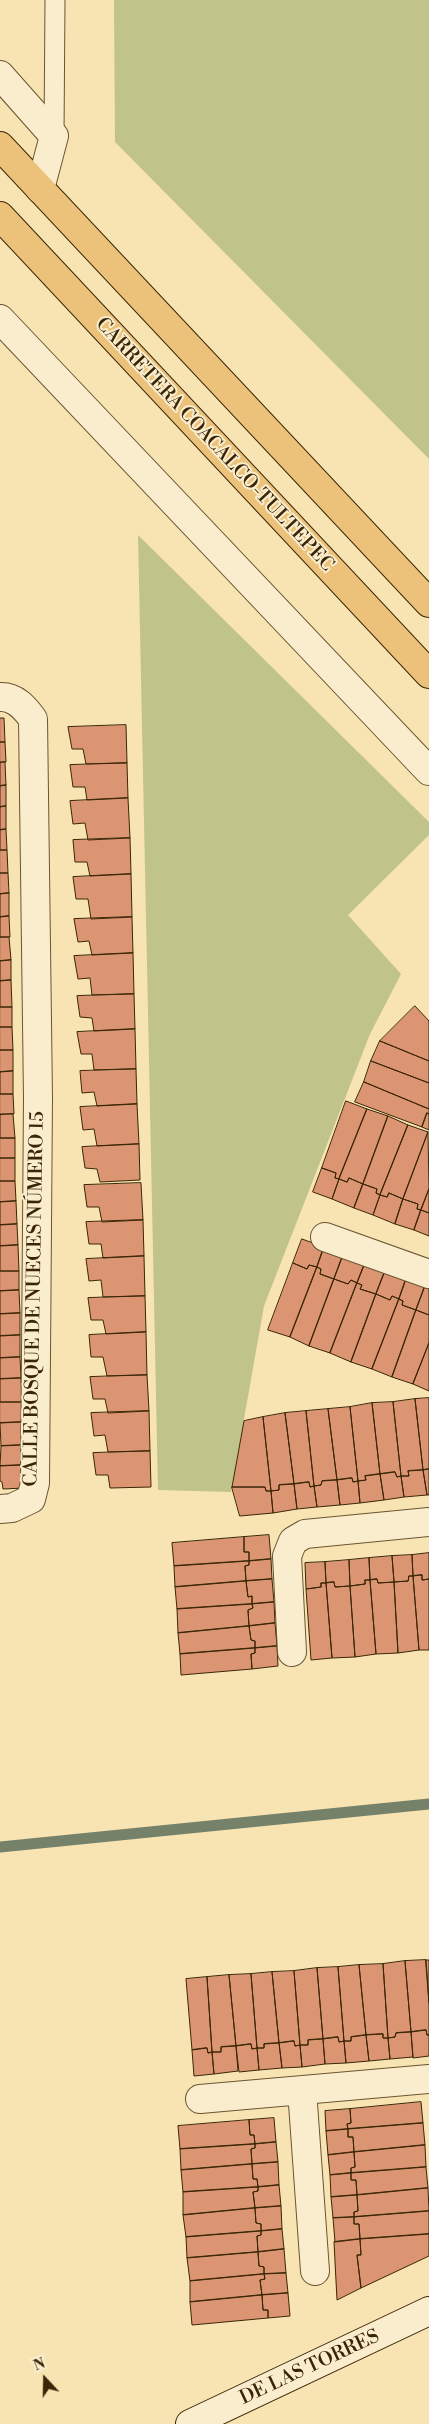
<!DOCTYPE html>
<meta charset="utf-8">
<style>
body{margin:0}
#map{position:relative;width:429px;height:2424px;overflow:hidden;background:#f8e3b3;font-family:"Libre Bodoni",serif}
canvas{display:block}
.north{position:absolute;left:20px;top:2354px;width:50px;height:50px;-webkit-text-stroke:4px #faedce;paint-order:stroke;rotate:339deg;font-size:14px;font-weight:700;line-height:20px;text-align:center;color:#3a2606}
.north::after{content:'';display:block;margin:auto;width:18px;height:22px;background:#3a2606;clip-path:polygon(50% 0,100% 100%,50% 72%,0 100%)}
</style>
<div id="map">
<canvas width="429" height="2424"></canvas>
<div class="north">N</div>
</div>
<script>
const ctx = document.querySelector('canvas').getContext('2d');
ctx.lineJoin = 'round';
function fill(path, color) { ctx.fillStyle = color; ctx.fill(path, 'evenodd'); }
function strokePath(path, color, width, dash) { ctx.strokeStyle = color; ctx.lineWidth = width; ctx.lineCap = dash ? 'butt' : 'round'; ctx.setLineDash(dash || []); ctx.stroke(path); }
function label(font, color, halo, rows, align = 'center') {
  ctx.font = font + ' "Libre Bodoni",serif'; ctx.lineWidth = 4; ctx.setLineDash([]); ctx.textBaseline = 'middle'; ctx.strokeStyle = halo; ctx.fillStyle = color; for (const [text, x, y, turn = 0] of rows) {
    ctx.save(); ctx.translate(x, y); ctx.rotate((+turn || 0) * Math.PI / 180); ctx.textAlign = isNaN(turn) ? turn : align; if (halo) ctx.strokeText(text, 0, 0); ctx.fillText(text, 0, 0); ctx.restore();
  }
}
const green = new Path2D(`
 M 114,0 L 429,0 L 429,459 L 115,142 Z
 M 138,535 L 429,822 L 429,835 L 348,915 L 401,974 L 370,1034 L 264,1306 L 231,1492 L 158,1490 Z`);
const stream = new Path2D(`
 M 0,1847 L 429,1804`);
const building = new Path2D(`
 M 0,718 L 4,718 L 5,742 L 0,742 Z
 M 126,725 L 127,763 L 86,764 L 83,749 L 72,749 L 68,727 Z
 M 0,742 L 5,742 L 6,762 L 0,762 Z
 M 5,762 L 6,785 L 0,786 L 0,763 Z
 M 127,763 L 128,798 L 87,800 L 85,787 L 73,787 L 70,765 Z
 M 6,785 L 6,806 L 0,807 L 0,786 Z
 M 128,798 L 130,838 L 88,840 L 85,823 L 73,824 L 70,801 Z
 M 6,806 L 6,829 L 0,830 L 0,807 Z
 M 6,829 L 7,850 L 0,850 L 0,830 Z
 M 130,838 L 131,874 L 90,876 L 87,862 L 75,862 L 73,840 Z
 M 0,850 L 7,850 L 8,873 L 0,873 Z
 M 0,873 L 8,873 L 9,893 L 0,894 Z
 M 131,874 L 132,917 L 91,919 L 88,899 L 76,899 L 73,877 Z
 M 9,893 L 9,916 L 0,917 L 0,894 Z
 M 9,916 L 10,937 L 0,937 L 0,917 Z
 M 132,917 L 133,953 L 92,955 L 89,941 L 78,942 L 74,919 Z
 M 0,937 L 9,937 L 11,960 L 0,961 Z
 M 133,953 L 134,994 L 92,995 L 90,978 L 78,979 L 74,956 Z
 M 11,960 L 11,980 L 0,981 L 0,961 Z
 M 11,980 L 12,1007 L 0,1007 L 0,981 Z
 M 134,994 L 135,1029 L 94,1031 L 92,1018 L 80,1017 L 77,996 Z
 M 415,1006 L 429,1021 L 429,1061 L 380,1041 Z
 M 0,1007 L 12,1007 L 12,1027 L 0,1027 Z
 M 0,1027 L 12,1027 L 13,1050 L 0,1050 Z
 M 135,1029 L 136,1069 L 94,1070 L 92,1054 L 81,1054 L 77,1032 Z
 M 380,1041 L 429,1061 L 429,1083 L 371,1061 Z
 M 0,1050 L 13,1050 L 13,1071 L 0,1072 Z
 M 371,1061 L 429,1083 L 429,1109 L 364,1082 Z
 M 136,1069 L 137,1104 L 97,1106 L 94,1092 L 82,1093 L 80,1071 Z
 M 13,1071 L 13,1094 L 0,1094 L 0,1072 Z
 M 364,1082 L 429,1109 L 429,1114 L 427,1113 L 422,1127 L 355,1102 Z
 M 0,1094 L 13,1094 L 14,1114 L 0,1114 Z
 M 346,1101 L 367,1109 L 339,1179 L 335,1178 L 336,1173 L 322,1168 Z
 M 137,1104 L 139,1144 L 97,1146 L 94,1129 L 83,1130 L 80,1107 Z
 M 367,1109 L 388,1116 L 363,1184 L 349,1178 L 347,1182 L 339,1179 Z
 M 427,1113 L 429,1114 L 429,1130 L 422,1127 Z
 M 13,1114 L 15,1138 L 0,1138 L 0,1115 Z
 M 388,1116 L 408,1125 L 380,1195 L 376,1193 L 377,1189 L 363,1184 Z
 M 408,1125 L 428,1132 L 403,1199 L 389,1193 L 387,1197 L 380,1195 Z
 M 428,1132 L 429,1189 L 421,1210 L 417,1209 L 418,1204 L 403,1199 Z
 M 0,1138 L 15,1138 L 15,1158 L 0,1158 Z
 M 139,1144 L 140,1180 L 100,1182 L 97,1169 L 85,1168 L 82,1147 Z
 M 0,1158 L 15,1158 L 15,1181 L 0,1181 Z
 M 322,1168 L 336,1173 L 335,1178 L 339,1179 L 332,1199 L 313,1192 Z
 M 349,1178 L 363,1184 L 354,1208 L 332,1199 L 339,1179 L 347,1182 Z
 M 0,1181 L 15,1181 L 16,1201 L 0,1202 Z
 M 141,1183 L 143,1220 L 102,1222 L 99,1207 L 87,1207 L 84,1185 Z
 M 363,1184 L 377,1189 L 376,1193 L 380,1195 L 373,1215 L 354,1208 Z
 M 429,1189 L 429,1213 L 421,1210 Z
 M 389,1193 L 403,1199 L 395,1224 L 373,1215 L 380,1195 L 387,1197 Z
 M 403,1199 L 418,1204 L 417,1209 L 421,1210 L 414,1230 L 395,1224 Z
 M 16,1201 L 17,1224 L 0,1225 L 0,1202 Z
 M 421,1210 L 429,1213 L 429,1236 L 414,1230 Z
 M 143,1220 L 144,1256 L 103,1258 L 101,1244 L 89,1244 L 86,1222 Z
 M 17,1224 L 18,1245 L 0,1246 L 0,1225 Z
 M 302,1239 L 324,1247 L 317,1267 L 309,1265 L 307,1269 L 293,1263 Z
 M 18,1245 L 19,1271 L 0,1271 L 0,1246 Z
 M 324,1247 L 343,1255 L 334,1279 L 320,1274 L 321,1269 L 317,1267 Z
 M 343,1255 L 365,1263 L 357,1283 L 351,1280 L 348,1284 L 334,1279 Z
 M 144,1256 L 145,1296 L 103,1297 L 101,1280 L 89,1281 L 86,1259 Z
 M 293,1263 L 307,1269 L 309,1265 L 317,1267 L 290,1337 L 268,1330 Z
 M 365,1263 L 385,1271 L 376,1294 L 360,1289 L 362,1285 L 357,1283 Z
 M 317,1267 L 321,1269 L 320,1274 L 334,1279 L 309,1346 L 290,1337 Z
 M 0,1271 L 19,1271 L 19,1290 L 0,1291 Z
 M 385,1271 L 406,1279 L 399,1299 L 392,1296 L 390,1300 L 376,1294 Z
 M 334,1279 L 348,1284 L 351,1280 L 357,1283 L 330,1353 L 309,1346 Z
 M 406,1279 L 425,1286 L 416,1310 L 402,1305 L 403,1301 L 399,1299 Z
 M 357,1283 L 362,1285 L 360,1289 L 376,1294 L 351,1362 L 330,1353 Z
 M 425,1286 L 429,1288 L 429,1315 L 416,1310 Z
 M 19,1290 L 20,1313 L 0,1314 L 0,1291 Z
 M 376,1294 L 390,1300 L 392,1296 L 399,1299 L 372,1369 L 351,1362 Z
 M 145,1296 L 146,1332 L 106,1334 L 103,1320 L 91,1320 L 88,1298 Z
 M 399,1299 L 403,1301 L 402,1305 L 416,1310 L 392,1377 L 372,1369 Z
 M 416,1310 L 429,1315 L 429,1343 L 413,1384 L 392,1377 Z
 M 20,1313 L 20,1335 L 0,1336 L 0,1314 Z
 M 146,1332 L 147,1375 L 107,1376 L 103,1357 L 91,1357 L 89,1335 Z
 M 20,1335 L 20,1357 L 0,1358 L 0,1336 Z
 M 429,1343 L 429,1391 L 413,1384 Z
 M 20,1357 L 21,1378 L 0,1379 L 0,1358 Z
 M 147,1375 L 149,1411 L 108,1413 L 105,1399 L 93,1399 L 90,1377 Z
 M 21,1378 L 22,1402 L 0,1402 L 0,1379 Z
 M 429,1398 L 429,1469 L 423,1470 L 415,1399 Z
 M 415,1399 L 423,1470 L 408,1471 L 409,1476 L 401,1476 L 393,1402 Z
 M 0,1402 L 22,1402 L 22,1422 L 0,1423 Z
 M 393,1402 L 401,1476 L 397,1477 L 395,1472 L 380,1474 L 372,1403 Z
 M 372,1403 L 380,1474 L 365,1476 L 366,1480 L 358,1481 L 350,1407 Z
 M 350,1407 L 358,1481 L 353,1482 L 352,1478 L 337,1480 L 328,1409 Z
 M 328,1409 L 337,1480 L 322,1481 L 321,1485 L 314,1486 L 306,1411 Z
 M 149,1411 L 150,1451 L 108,1452 L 105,1435 L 94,1436 L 91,1413 Z
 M 306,1411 L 314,1486 L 310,1487 L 309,1482 L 294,1484 L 285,1413 Z
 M 285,1413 L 294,1484 L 279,1485 L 279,1490 L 271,1491 L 263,1417 Z
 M 263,1417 L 271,1491 L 266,1491 L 265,1487 L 232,1487 L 244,1421 Z
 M 22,1422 L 22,1445 L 1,1446 L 0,1423 Z
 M 22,1445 L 23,1465 L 0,1466 L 1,1446 Z
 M 150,1451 L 151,1487 L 110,1488 L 108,1475 L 96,1475 L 93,1453 Z
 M 23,1465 L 24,1488 L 3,1489 L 2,1482 L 0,1481 L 0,1466 Z
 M 429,1469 L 429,1495 L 427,1495 L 423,1470 Z
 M 423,1470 L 427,1495 L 404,1497 L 401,1476 L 409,1476 L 408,1471 Z
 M 395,1472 L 397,1477 L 401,1476 L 404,1497 L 384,1500 L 380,1474 Z
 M 380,1474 L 384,1500 L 360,1503 L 358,1481 L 366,1480 L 365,1476 Z
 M 352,1478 L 353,1482 L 358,1481 L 360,1503 L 340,1505 L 337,1480 Z
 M 337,1480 L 340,1505 L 317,1507 L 314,1486 L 321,1485 L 322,1481 Z
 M 309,1482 L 310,1487 L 314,1486 L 317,1507 L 297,1509 L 294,1484 Z
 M 294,1484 L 297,1509 L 273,1513 L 271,1491 L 279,1490 L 279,1485 Z
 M 232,1487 L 265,1487 L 266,1491 L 271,1491 L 273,1513 L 240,1516 Z
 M 269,1535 L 271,1559 L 249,1561 L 249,1552 L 244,1552 L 244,1537 Z
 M 244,1537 L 244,1552 L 249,1552 L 249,1561 L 174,1566 L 172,1543 Z
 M 429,1553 L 429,1579 L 422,1580 L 422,1575 L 413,1576 L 412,1555 Z
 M 412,1555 L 413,1576 L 409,1576 L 408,1581 L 394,1582 L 392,1556 Z
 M 392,1556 L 394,1582 L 378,1583 L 377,1579 L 370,1580 L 369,1558 Z
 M 369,1558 L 370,1580 L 365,1580 L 365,1584 L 350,1586 L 349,1560 Z
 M 271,1559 L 272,1579 L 246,1581 L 245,1566 L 249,1565 L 249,1561 Z
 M 349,1560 L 350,1586 L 335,1587 L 334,1582 L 326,1583 L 325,1562 Z
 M 249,1561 L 249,1565 L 245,1566 L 246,1581 L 175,1587 L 174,1566 Z
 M 325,1562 L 326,1583 L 321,1583 L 321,1587 L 306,1589 L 305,1563 Z
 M 422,1575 L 422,1580 L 429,1579 L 429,1650 L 419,1650 L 413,1576 Z
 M 409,1576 L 413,1576 L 419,1650 L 398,1653 L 394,1582 L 408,1581 Z
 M 272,1579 L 274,1602 L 252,1604 L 252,1596 L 248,1597 L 246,1581 Z
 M 377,1579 L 378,1583 L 394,1582 L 398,1653 L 376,1654 L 370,1580 Z
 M 365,1580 L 370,1580 L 376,1654 L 355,1657 L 350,1586 L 365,1584 Z
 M 246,1581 L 248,1597 L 252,1596 L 252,1604 L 177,1609 L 175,1587 Z
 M 334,1582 L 335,1587 L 350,1586 L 355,1657 L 332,1658 L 326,1583 Z
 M 321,1583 L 326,1583 L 332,1658 L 311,1660 L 306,1589 L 321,1587 Z
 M 274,1602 L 275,1623 L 249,1626 L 248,1610 L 253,1608 L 252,1604 Z
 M 252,1604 L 253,1608 L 248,1610 L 249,1626 L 178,1633 L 177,1609 Z
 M 275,1623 L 277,1646 L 255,1648 L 255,1641 L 251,1640 L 249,1626 Z
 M 249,1626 L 251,1640 L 255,1641 L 255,1648 L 180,1654 L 178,1633 Z
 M 277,1646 L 278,1666 L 252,1669 L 251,1654 L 255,1653 L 255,1648 Z
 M 255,1648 L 255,1653 L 251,1654 L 252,1669 L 181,1675 L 180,1654 Z
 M 426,1960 L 429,1960 L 429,2003 Z
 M 426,1960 L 429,2003 L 429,2035 L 427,2035 L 426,2030 L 411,2032 L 405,1961 Z
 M 405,1961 L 411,2032 L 396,2033 L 395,2037 L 388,2038 L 383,1964 Z
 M 383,1964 L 388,2038 L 383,2038 L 383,2034 L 366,2035 L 359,1965 Z
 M 359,1965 L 366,2035 L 351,2037 L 351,2041 L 344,2041 L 338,1967 Z
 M 338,1967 L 344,2041 L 339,2042 L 338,2037 L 323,2039 L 317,1968 Z
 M 317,1968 L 323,2039 L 308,2040 L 308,2045 L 300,2045 L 294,1971 Z
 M 294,1971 L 300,2045 L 295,2046 L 294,2041 L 279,2043 L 272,1972 Z
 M 272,1972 L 279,2043 L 264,2044 L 264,2048 L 257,2048 L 251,1974 Z
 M 251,1974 L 257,2048 L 252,2049 L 251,2044 L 236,2046 L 229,1975 Z
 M 229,1975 L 236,2046 L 221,2047 L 221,2052 L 212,2052 L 207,1977 Z
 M 207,1977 L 212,2052 L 208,2053 L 207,2048 L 192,2050 L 186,1979 Z
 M 426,2030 L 427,2035 L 429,2035 L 429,2056 L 413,2058 L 411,2032 Z
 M 411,2032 L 413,2057 L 390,2059 L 388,2038 L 395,2037 L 396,2033 Z
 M 383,2034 L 383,2038 L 388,2038 L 390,2059 L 369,2061 L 366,2035 Z
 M 366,2035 L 369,2061 L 346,2063 L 344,2041 L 351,2041 L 351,2037 Z
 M 338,2037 L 339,2042 L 344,2041 L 346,2063 L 325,2064 L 323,2039 Z
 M 323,2039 L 325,2064 L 302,2067 L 300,2045 L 308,2045 L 308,2040 Z
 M 294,2041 L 295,2046 L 300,2045 L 302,2067 L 282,2068 L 279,2043 Z
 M 279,2043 L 282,2068 L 259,2070 L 257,2048 L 264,2048 L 264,2044 Z
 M 251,2044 L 252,2049 L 257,2048 L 259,2070 L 239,2072 L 236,2046 Z
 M 236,2046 L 238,2071 L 214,2074 L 212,2052 L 221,2052 L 221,2047 Z
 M 207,2048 L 208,2053 L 212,2052 L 214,2074 L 194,2076 L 192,2050 Z
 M 421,2102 L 423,2123 L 348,2129 L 347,2124 L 351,2123 L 350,2109 Z
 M 350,2109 L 351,2123 L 347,2124 L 348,2129 L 326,2131 L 325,2111 Z
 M 274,2118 L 276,2142 L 255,2144 L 254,2135 L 250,2135 L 249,2120 Z
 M 249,2120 L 250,2135 L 254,2135 L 255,2144 L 180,2149 L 178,2126 Z
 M 423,2123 L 425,2145 L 354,2152 L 353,2137 L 348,2137 L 348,2129 Z
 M 348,2129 L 348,2137 L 353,2137 L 354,2152 L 328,2155 L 326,2131 Z
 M 276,2142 L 278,2162 L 252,2164 L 251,2149 L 255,2148 L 255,2144 Z
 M 255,2144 L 255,2148 L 251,2149 L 252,2164 L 181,2170 L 180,2149 Z
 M 425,2145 L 426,2167 L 351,2173 L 351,2168 L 355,2167 L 354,2152 Z
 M 354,2152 L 355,2167 L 351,2168 L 351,2173 L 330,2175 L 328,2155 Z
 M 278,2162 L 279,2185 L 258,2187 L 257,2179 L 253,2179 L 252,2164 Z
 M 252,2164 L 253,2179 L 257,2179 L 258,2187 L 183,2192 L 181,2170 Z
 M 426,2167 L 428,2188 L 357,2195 L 356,2180 L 351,2180 L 351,2173 Z
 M 351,2173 L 351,2180 L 356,2180 L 357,2195 L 331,2197 L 330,2175 Z
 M 279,2185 L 281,2206 L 255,2208 L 253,2192 L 258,2191 L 258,2187 Z
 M 258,2187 L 258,2191 L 253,2192 L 255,2208 L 183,2215 L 183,2192 Z
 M 428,2188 L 429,2211 L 354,2217 L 354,2212 L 358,2211 L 357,2195 Z
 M 357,2195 L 358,2211 L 354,2212 L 354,2217 L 333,2218 L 331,2197 Z
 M 281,2206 L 282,2229 L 261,2231 L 261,2224 L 256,2223 L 255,2208 Z
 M 255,2208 L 256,2223 L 261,2224 L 261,2231 L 186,2237 L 183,2215 Z
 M 429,2211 L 429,2234 L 360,2239 L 359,2224 L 354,2224 L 354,2217 Z
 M 354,2217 L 354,2224 L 359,2224 L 360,2239 L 335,2242 L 333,2218 Z
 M 282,2229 L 284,2249 L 258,2252 L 257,2236 L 261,2235 L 261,2231 Z
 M 261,2231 L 261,2235 L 257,2236 L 258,2252 L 187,2258 L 186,2237 Z
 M 429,2234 L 429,2256 L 361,2288 L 357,2255 L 361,2255 L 360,2239 Z
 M 360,2239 L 361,2255 L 357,2255 L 361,2288 L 337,2300 L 334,2242 Z
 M 284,2249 L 286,2273 L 264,2274 L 264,2267 L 259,2266 L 258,2252 Z
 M 258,2252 L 259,2266 L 264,2267 L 264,2274 L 190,2281 L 187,2258 Z
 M 286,2273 L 288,2293 L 262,2295 L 260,2280 L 265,2279 L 264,2274 Z
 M 264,2274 L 265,2279 L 260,2280 L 262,2295 L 190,2302 L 190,2281 Z
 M 288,2293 L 290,2316 L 268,2318 L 268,2310 L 263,2310 L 262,2295 Z
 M 262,2295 L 263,2310 L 268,2310 L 268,2318 L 192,2325 L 190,2302 Z`);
const lane = new Path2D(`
 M 54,136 L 55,0`);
const street = new Path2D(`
 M 0,75 L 54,136 L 40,189
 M 0,319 L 429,771
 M 0,697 C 15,696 25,708 33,719 L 38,1098 L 35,1483 L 31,1499 L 12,1508 L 0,1509
 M 325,1237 L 429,1274
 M 292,1652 L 287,1556 L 293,1541 L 305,1534 L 429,1522
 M 302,2090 L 315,2271
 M 200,2099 L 429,2079`);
const secondary = new Path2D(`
 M 190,2424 L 429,2311`);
const primary = new Path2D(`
 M 0,146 L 429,603
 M 0,216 L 429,674`);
const streetNames = [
 ["CARRETERA COACALCO-TULTEPEC",214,445,47],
 ["CALLE BOSQUE DE NUECES NÚMERO 15",35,1299,-89],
 ["DE LAS TORRES",310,2368,-25]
];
fill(green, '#c0c38a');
strokePath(stream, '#758169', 11);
fill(building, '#dc9573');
strokePath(building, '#3a2606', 1);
strokePath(lane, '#6a5531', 21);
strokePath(street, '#6a5531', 30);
strokePath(secondary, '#3a2606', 30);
strokePath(primary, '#3a2606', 30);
strokePath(lane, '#faedce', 19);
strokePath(street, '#faedce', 28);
strokePath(secondary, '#faedce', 28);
strokePath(primary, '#ecc27a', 28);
label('19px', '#3a2606', '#faedce', streetNames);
</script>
